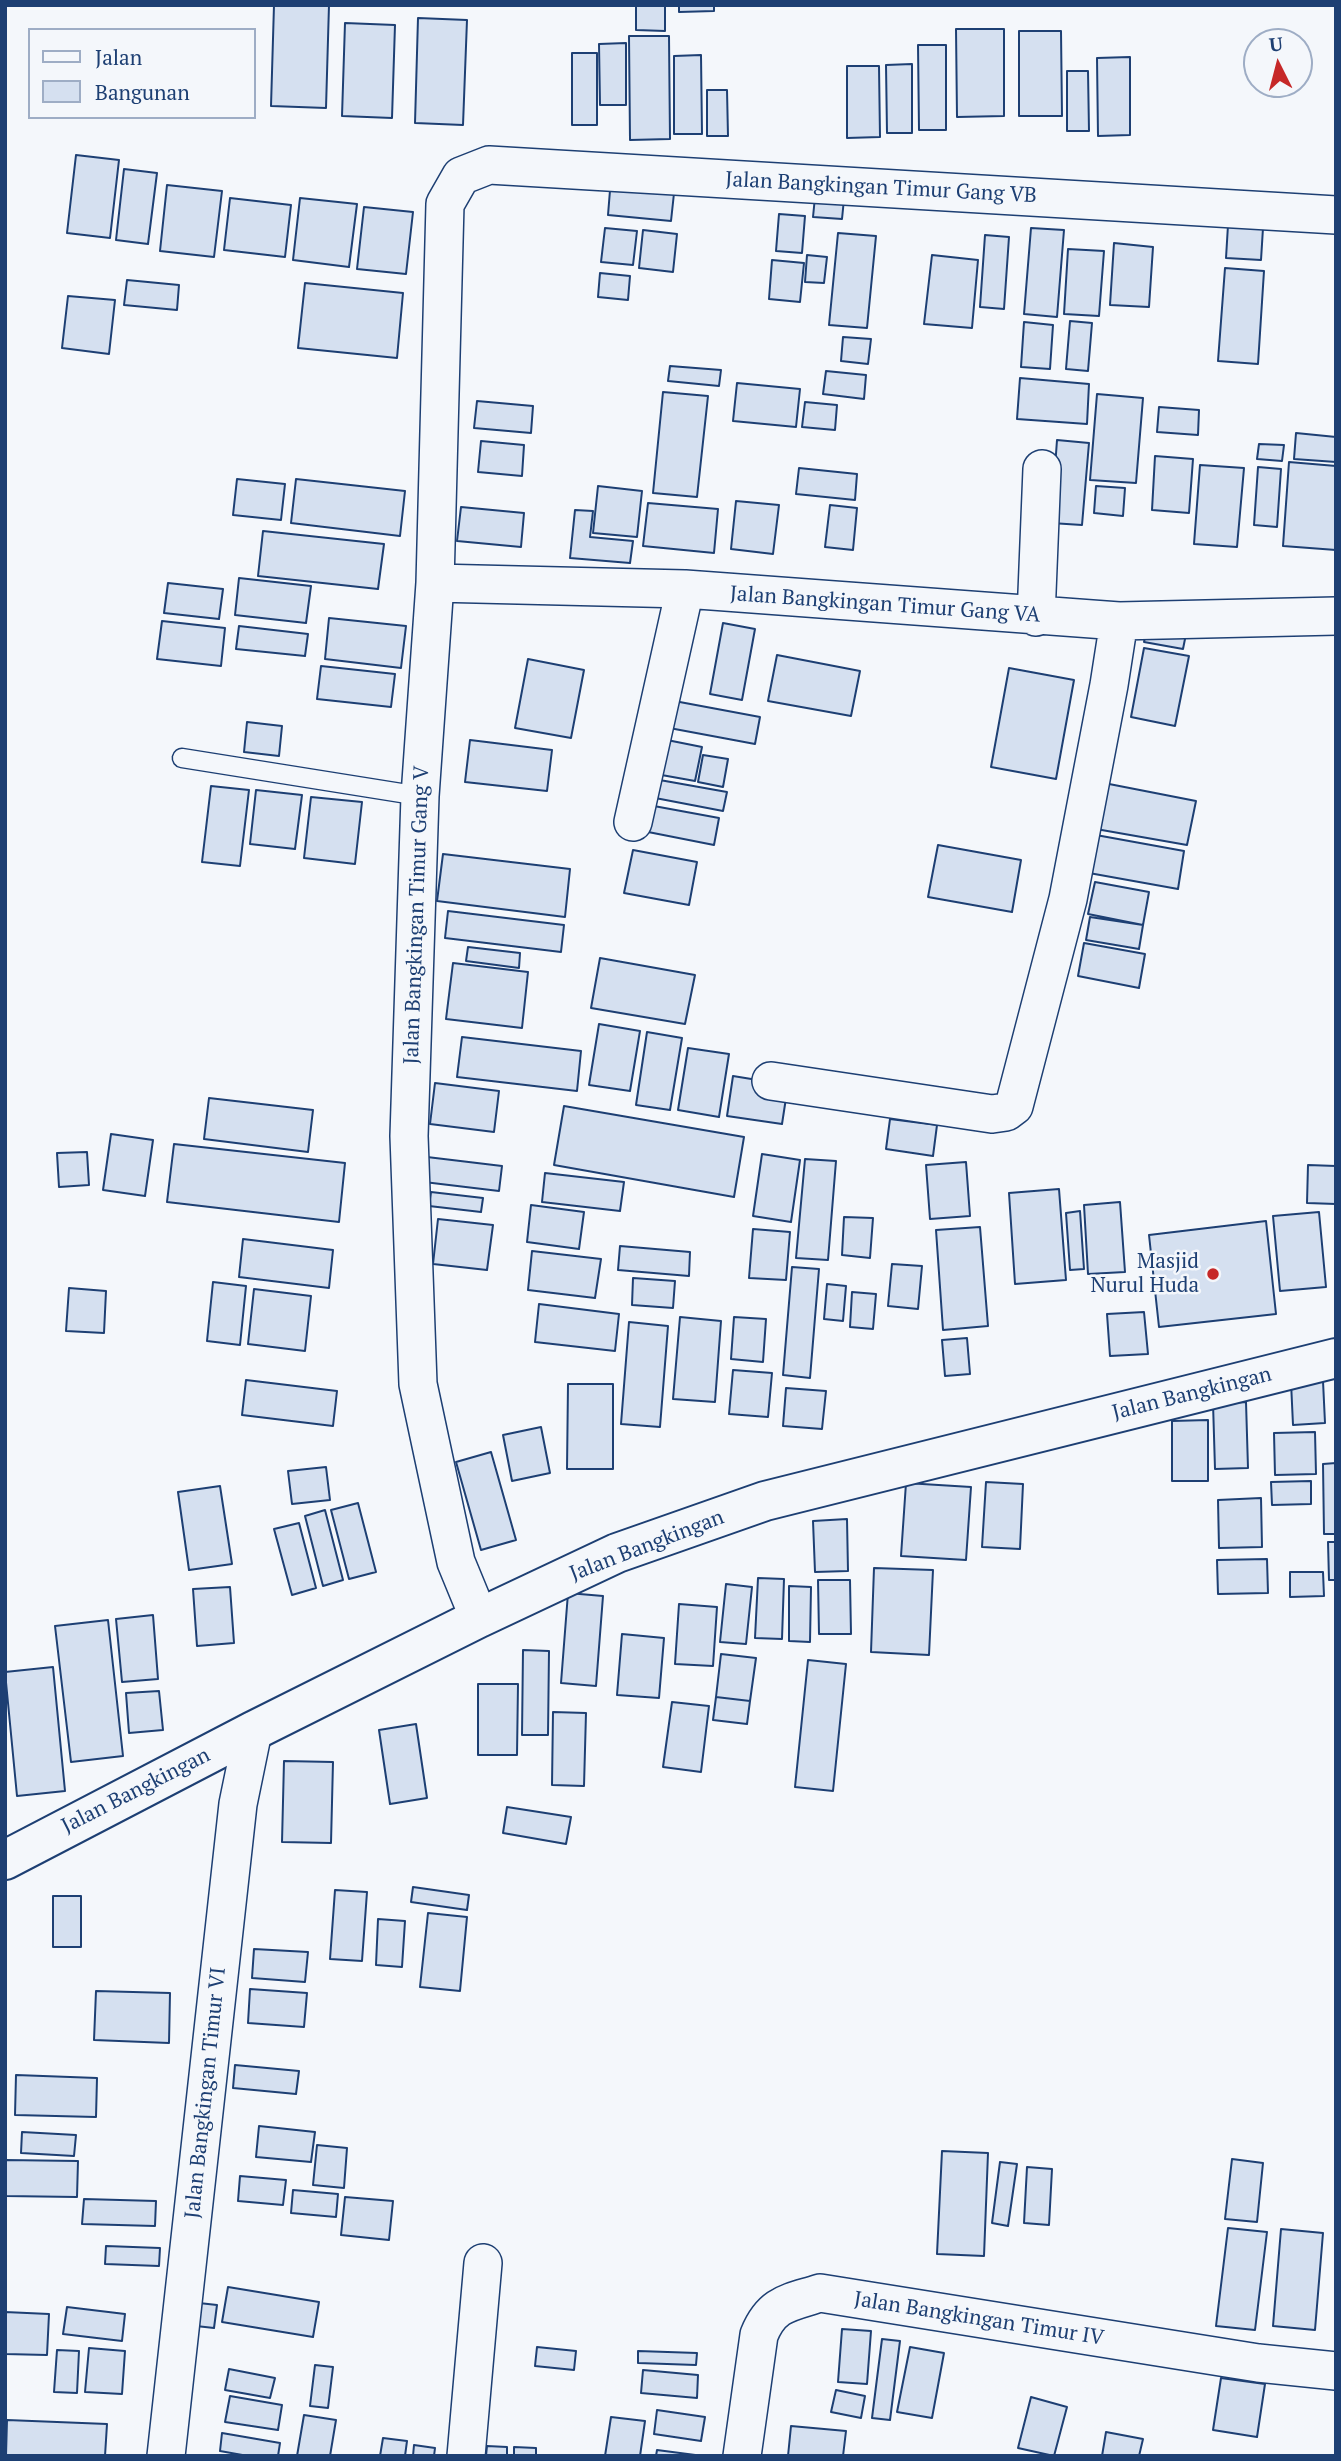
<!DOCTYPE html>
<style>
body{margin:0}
#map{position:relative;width:1341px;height:2461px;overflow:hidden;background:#f4f7fb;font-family:"PT Serif",serif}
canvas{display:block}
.frame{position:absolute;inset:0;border:7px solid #1d3f73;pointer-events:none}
.legend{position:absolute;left:28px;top:28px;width:228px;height:91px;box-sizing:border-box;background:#f4f7fb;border:2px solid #9eadc5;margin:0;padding:9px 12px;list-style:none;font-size:21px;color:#1d3f73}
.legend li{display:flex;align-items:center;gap:14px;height:35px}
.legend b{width:35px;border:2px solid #9eadc5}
.north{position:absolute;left:1243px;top:28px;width:70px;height:70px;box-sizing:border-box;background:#f4f7fb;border:2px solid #9eadc5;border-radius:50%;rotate:354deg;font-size:19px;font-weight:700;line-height:28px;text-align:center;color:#1d3f73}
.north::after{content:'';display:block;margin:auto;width:24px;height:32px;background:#c62828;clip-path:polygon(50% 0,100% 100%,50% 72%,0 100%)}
</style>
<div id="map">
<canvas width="1341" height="2461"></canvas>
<div class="frame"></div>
<ul class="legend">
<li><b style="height:9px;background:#f4f7fb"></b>Jalan</li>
<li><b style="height:19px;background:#d5e0f0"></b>Bangunan</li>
</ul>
<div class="north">U</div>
</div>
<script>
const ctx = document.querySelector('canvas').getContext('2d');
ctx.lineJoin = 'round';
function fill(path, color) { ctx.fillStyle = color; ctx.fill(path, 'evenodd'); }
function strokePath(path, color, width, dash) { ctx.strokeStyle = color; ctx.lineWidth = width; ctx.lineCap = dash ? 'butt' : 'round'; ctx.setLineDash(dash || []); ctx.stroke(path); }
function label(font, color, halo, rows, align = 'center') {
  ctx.font = font + ' "PT Serif",serif'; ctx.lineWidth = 5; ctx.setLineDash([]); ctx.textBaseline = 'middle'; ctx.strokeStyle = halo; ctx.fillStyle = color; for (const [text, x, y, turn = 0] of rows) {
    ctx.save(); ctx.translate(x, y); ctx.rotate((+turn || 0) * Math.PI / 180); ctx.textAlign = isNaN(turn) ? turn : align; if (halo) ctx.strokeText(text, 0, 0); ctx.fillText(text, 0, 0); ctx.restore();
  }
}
const building = new Path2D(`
 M 274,5 L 329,5 L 326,108 L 271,106 Z
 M 636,5 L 665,5 L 665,31 L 636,30 Z
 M 679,5 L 714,5 L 714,11 L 679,12 Z
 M 418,18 L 467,20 L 463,125 L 415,123 Z
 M 345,23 L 395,25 L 392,118 L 342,116 Z
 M 956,29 L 1004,29 L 1004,116 L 957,117 Z
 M 1019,31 L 1061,31 L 1062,116 L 1019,116 Z
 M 629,36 L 669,36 L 670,139 L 630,140 Z
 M 626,43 L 626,105 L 600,105 L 599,44 Z
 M 918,45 L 946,45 L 946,130 L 919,130 Z
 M 572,53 L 597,53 L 597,125 L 572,125 Z
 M 701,55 L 702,134 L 674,134 L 674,56 Z
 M 1130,57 L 1130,135 L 1098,136 L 1097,58 Z
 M 912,64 L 912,133 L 887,133 L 886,65 Z
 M 847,66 L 879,66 L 880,137 L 847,138 Z
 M 1067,71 L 1088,71 L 1089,131 L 1067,131 Z
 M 707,90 L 727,90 L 728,136 L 707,136 Z
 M 76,155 L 119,160 L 110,238 L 67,233 Z
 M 124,169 L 157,173 L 148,244 L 116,240 Z
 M 611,178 L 675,184 L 671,221 L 608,215 Z
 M 167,185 L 222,191 L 214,257 L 160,251 Z
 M 816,187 L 845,189 L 842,219 L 813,217 Z
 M 230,198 L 291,205 L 285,257 L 224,250 Z
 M 300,198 L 357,204 L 349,267 L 293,260 Z
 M 364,207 L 413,212 L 406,274 L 357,269 Z
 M 779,214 L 805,216 L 802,253 L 776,251 Z
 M 1228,225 L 1263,228 L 1261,260 L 1226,258 Z
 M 605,228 L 637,231 L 633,265 L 601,262 Z
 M 1031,228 L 1064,230 L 1057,317 L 1024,314 Z
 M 643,230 L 677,234 L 673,272 L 639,268 Z
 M 838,233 L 876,236 L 867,328 L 829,325 Z
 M 985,235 L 1009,237 L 1004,309 L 980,307 Z
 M 1114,243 L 1153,247 L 1149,307 L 1110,305 Z
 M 1068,249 L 1104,251 L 1099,316 L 1064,314 Z
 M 807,255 L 827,257 L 824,283 L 805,282 Z
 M 932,255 L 978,260 L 972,328 L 924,324 Z
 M 772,260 L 804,263 L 800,302 L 769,299 Z
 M 1225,268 L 1264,271 L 1258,364 L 1218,361 Z
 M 600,273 L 630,276 L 628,300 L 598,297 Z
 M 127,280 L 179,285 L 177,310 L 124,305 Z
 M 305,283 L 403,293 L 397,358 L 298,348 Z
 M 68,296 L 115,300 L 109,354 L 62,348 Z
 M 1070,321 L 1092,323 L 1088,371 L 1066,369 Z
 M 1024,322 L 1053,325 L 1050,369 L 1021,367 Z
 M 843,337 L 871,339 L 868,364 L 841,361 Z
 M 670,366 L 721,370 L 719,386 L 668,381 Z
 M 826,371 L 866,375 L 864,399 L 823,394 Z
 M 1020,378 L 1089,384 L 1087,424 L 1017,419 Z
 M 737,383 L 800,389 L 796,427 L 733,421 Z
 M 663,392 L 708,396 L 697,497 L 653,493 Z
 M 1097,394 L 1143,398 L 1136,483 L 1090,480 Z
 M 477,401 L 533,406 L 531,433 L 474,428 Z
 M 805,402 L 837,405 L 835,430 L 802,427 Z
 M 1159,407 L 1199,410 L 1198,435 L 1157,432 Z
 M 1296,433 L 1336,437 L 1336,462 L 1294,459 Z
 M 1057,440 L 1089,443 L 1082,525 L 1051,523 Z
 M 481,441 L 524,445 L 522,476 L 478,472 Z
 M 1259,444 L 1284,445 L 1282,461 L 1257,459 Z
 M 1155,456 L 1193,459 L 1189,513 L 1152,510 Z
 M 1289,462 L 1336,466 L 1336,550 L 1283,546 Z
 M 1200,465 L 1244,468 L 1237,547 L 1194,544 Z
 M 1258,467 L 1281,469 L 1277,527 L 1254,525 Z
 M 799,468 L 857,474 L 855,500 L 796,494 Z
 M 237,479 L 285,484 L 281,520 L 233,515 Z
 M 296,479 L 405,491 L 400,536 L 291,523 Z
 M 598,486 L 642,491 L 637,537 L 593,533 Z
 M 1096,486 L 1125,488 L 1123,516 L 1094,513 Z
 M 736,501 L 779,505 L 773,554 L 731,549 Z
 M 648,503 L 718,509 L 714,553 L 643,546 Z
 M 830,505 L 857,508 L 853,550 L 825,547 Z
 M 461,507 L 524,513 L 521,547 L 457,541 Z
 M 575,510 L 593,511 L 590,537 L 633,541 L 630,563 L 570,558 Z
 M 263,531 L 384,544 L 378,589 L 258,576 Z
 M 239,578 L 311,586 L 306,623 L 235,615 Z
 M 168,583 L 223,589 L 219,619 L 164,613 Z
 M 329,618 L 406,626 L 401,668 L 325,659 Z
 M 162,621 L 225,628 L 221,666 L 157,659 Z
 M 723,623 L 755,629 L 742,700 L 710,694 Z
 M 239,626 L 308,634 L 305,656 L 236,649 Z
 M 1147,628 L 1186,634 L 1183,649 L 1144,642 Z
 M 1144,648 L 1189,656 L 1175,726 L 1131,717 Z
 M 777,655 L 860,671 L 851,716 L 768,701 Z
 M 528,659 L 584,670 L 571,738 L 515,728 Z
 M 321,666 L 395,674 L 391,707 L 317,699 Z
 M 1009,668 L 1074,680 L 1056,779 L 991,767 Z
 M 669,700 L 760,717 L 755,744 L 664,727 Z
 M 247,722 L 282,726 L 279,756 L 244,752 Z
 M 662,739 L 702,747 L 695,781 L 656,774 Z
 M 470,740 L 552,750 L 547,791 L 465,782 Z
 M 703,755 L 728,759 L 723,787 L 698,782 Z
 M 654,779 L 727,792 L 723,811 L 650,797 Z
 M 1104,783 L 1196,801 L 1187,845 L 1096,829 Z
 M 211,786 L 249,790 L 240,866 L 202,862 Z
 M 256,790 L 302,795 L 295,849 L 250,844 Z
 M 311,797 L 362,802 L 355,864 L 304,858 Z
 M 643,804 L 719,818 L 714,845 L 638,830 Z
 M 1096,835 L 1184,851 L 1178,889 L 1089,873 Z
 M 938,845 L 1021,860 L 1012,912 L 928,897 Z
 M 633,850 L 697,862 L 689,905 L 624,893 Z
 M 443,854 L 570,869 L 565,917 L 437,901 Z
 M 1095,882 L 1149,892 L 1143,925 L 1088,914 Z
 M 448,911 L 564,925 L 561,952 L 445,938 Z
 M 1090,917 L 1143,925 L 1139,949 L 1086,940 Z
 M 1084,943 L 1145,954 L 1139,988 L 1078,976 Z
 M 468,947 L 520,953 L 519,968 L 466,961 Z
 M 600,958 L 695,975 L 685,1024 L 591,1008 Z
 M 453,963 L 528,972 L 522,1028 L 446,1019 Z
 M 599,1024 L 640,1031 L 630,1091 L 589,1085 Z
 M 647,1032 L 682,1038 L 670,1110 L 636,1105 Z
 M 462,1037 L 581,1051 L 577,1091 L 457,1077 Z
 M 688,1048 L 729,1054 L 719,1117 L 678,1110 Z
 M 733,1076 L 788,1085 L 782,1124 L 727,1116 Z
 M 435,1083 L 499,1091 L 494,1132 L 430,1124 Z
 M 209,1098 L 313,1110 L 308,1152 L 204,1139 Z
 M 564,1106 L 744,1137 L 734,1197 L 554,1165 Z
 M 890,1119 L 937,1125 L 933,1156 L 886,1149 Z
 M 111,1134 L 153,1140 L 145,1196 L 103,1190 Z
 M 174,1144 L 345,1163 L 339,1222 L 167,1202 Z
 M 87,1152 L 89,1185 L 59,1187 L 57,1153 Z
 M 762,1154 L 800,1160 L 791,1222 L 753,1216 Z
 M 427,1157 L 502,1166 L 499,1191 L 424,1182 Z
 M 805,1159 L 836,1161 L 828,1260 L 796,1258 Z
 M 966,1162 L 970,1216 L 930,1219 L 926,1165 Z
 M 1308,1165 L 1336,1166 L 1336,1204 L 1307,1203 Z
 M 545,1173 L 624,1182 L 620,1211 L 542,1202 Z
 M 1059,1189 L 1066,1280 L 1015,1284 L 1009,1193 Z
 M 431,1192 L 483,1198 L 481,1212 L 429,1206 Z
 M 1120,1202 L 1125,1272 L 1088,1274 L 1084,1205 Z
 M 531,1205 L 584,1212 L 579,1249 L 527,1242 Z
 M 1080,1211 L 1084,1269 L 1070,1270 L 1066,1213 Z
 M 1319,1212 L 1326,1287 L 1280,1291 L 1273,1216 Z
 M 844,1217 L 873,1218 L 870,1258 L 842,1255 Z
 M 438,1219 L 493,1225 L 487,1270 L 433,1264 Z
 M 1266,1221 L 1276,1314 L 1159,1327 L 1149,1235 Z
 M 980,1227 L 988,1326 L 943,1330 L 936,1230 Z
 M 753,1229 L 790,1232 L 786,1280 L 749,1278 Z
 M 243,1239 L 333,1250 L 329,1288 L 239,1277 Z
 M 620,1246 L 690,1252 L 689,1276 L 618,1270 Z
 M 532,1251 L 601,1259 L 595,1298 L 528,1290 Z
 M 892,1264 L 922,1266 L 918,1309 L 888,1306 Z
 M 792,1267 L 819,1269 L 810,1378 L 783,1375 Z
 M 633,1278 L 675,1281 L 673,1308 L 632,1305 Z
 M 213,1282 L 246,1286 L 240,1345 L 207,1341 Z
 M 827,1284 L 846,1286 L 843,1321 L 824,1319 Z
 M 69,1288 L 106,1291 L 104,1333 L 66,1331 Z
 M 254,1289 L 311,1296 L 305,1351 L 248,1344 Z
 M 852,1292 L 876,1294 L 873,1329 L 850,1327 Z
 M 539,1304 L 619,1314 L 615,1351 L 535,1342 Z
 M 1144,1312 L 1148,1354 L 1110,1356 L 1107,1314 Z
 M 680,1317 L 721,1321 L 715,1402 L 673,1399 Z
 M 734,1317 L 766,1319 L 763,1362 L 731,1359 Z
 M 629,1322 L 668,1326 L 660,1427 L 621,1424 Z
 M 967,1338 L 970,1374 L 945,1376 L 942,1340 Z
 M 733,1370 L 772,1373 L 768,1417 L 729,1414 Z
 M 246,1380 L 337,1391 L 333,1426 L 242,1415 Z
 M 1323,1381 L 1325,1423 L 1293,1425 L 1291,1382 Z
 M 568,1384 L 613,1384 L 613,1469 L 567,1469 Z
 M 786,1388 L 826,1391 L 822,1429 L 783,1426 Z
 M 1246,1402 L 1248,1468 L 1215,1469 L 1213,1403 Z
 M 1208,1420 L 1208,1481 L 1172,1481 L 1172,1421 Z
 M 541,1427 L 550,1473 L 512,1481 L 503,1435 Z
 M 1315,1432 L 1316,1474 L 1275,1475 L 1274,1433 Z
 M 491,1452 L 516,1540 L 481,1550 L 456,1462 Z
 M 1336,1463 L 1336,1534 L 1324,1534 L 1323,1464 Z
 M 326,1467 L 330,1500 L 292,1504 L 288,1471 Z
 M 1311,1481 L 1311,1504 L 1272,1505 L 1271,1482 Z
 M 986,1482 L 1023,1484 L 1020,1549 L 982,1547 Z
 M 906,1483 L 971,1487 L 966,1560 L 901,1556 Z
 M 220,1486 L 232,1564 L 189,1570 L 178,1492 Z
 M 1261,1498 L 1262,1547 L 1219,1548 L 1218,1500 Z
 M 358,1503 L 376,1572 L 349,1579 L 331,1510 Z
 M 325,1510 L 343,1580 L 323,1586 L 305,1516 Z
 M 847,1519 L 848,1571 L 815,1572 L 813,1521 Z
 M 299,1523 L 316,1588 L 292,1595 L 274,1529 Z
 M 1328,1542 L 1336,1542 L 1336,1580 L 1329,1580 Z
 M 1267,1559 L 1268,1593 L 1218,1594 L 1217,1560 Z
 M 874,1568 L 933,1570 L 929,1655 L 871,1652 Z
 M 1290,1572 L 1323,1572 L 1324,1596 L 1290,1597 Z
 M 758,1578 L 784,1579 L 782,1639 L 755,1638 Z
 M 818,1580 L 850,1580 L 851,1634 L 819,1634 Z
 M 726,1584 L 752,1587 L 746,1644 L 720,1642 Z
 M 789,1586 L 811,1587 L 810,1642 L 789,1641 Z
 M 230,1587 L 234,1643 L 197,1646 L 193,1589 Z
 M 568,1593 L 603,1596 L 596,1686 L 561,1683 Z
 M 679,1604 L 717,1607 L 713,1666 L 675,1664 Z
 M 153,1615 L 158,1679 L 122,1682 L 116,1619 Z
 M 108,1620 L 123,1756 L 71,1762 L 55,1626 Z
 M 622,1634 L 664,1638 L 659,1698 L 617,1695 Z
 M 523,1650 L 549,1651 L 548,1735 L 522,1735 Z
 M 721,1654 L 756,1658 L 750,1701 L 716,1697 Z
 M 808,1660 L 846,1664 L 833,1791 L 795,1787 Z
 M 53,1667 L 65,1791 L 17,1796 L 5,1672 Z
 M 478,1684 L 518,1684 L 517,1755 L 478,1755 Z
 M 159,1691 L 163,1730 L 129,1733 L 126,1693 Z
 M 716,1697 L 750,1701 L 747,1724 L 713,1720 Z
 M 672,1702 L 709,1706 L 701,1772 L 663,1767 Z
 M 553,1712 L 586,1713 L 584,1786 L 552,1785 Z
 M 416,1724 L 427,1798 L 390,1804 L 379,1730 Z
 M 284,1761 L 333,1762 L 331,1843 L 282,1842 Z
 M 507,1807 L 571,1817 L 566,1844 L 503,1833 Z
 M 413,1887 L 469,1895 L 467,1910 L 411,1902 Z
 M 335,1890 L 367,1892 L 362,1961 L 330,1959 Z
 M 53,1896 L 81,1896 L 81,1947 L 53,1947 Z
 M 428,1913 L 467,1917 L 460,1991 L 420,1987 Z
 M 378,1919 L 405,1921 L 402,1967 L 376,1965 Z
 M 254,1949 L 308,1952 L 305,1982 L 252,1978 Z
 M 250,1989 L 307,1993 L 304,2027 L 248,2023 Z
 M 96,1991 L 170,1993 L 169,2043 L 94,2040 Z
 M 235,2065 L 299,2071 L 296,2094 L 233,2088 Z
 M 16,2075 L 97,2078 L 96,2117 L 15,2115 Z
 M 259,2126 L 315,2132 L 311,2162 L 256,2157 Z
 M 22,2132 L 76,2135 L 74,2156 L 21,2153 Z
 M 317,2145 L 347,2148 L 344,2188 L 313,2185 Z
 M 942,2151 L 988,2153 L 984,2256 L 937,2254 Z
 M 1232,2159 L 1263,2163 L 1257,2222 L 1225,2219 Z
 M 5,2160 L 78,2161 L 77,2197 L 5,2196 Z
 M 1000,2162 L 1017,2164 L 1008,2226 L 992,2223 Z
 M 1027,2167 L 1052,2169 L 1049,2225 L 1024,2223 Z
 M 240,2176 L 286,2180 L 283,2205 L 238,2201 Z
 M 293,2190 L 338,2194 L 336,2217 L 291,2213 Z
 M 345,2197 L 393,2201 L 389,2240 L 341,2235 Z
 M 84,2199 L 156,2201 L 155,2226 L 82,2224 Z
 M 1228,2228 L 1267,2232 L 1255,2330 L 1216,2326 Z
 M 1281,2229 L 1323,2233 L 1315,2330 L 1273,2326 Z
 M 106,2246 L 160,2248 L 159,2266 L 105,2264 Z
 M 228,2287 L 319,2302 L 313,2337 L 222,2322 Z
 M 190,2302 L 217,2305 L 214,2328 L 187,2325 Z
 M 67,2307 L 125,2314 L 122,2341 L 63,2334 Z
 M 5,2312 L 49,2314 L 47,2355 L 5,2354 Z
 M 842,2329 L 871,2331 L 867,2384 L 838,2382 Z
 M 882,2339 L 900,2341 L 890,2420 L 872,2418 Z
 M 537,2347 L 576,2351 L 574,2370 L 535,2366 Z
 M 910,2347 L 944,2353 L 932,2418 L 897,2412 Z
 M 89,2348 L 125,2351 L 122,2394 L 85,2392 Z
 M 57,2350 L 79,2351 L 77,2393 L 54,2392 Z
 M 638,2351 L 697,2353 L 696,2365 L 638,2363 Z
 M 315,2365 L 333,2367 L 328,2408 L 310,2406 Z
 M 229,2369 L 275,2378 L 270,2398 L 225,2390 Z
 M 643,2370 L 698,2375 L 697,2398 L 641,2393 Z
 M 1221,2378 L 1265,2384 L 1257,2437 L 1213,2430 Z
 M 836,2390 L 865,2396 L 861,2418 L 831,2412 Z
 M 230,2396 L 282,2405 L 278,2430 L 225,2422 Z
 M 1031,2397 L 1067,2407 L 1054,2456 L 1018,2448 Z
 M 657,2410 L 705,2417 L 701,2441 L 654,2434 Z
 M 304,2415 L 336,2420 L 330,2456 L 297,2456 Z
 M 611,2417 L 645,2421 L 640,2456 L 605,2456 Z
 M 7,2420 L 107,2424 L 105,2456 L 6,2455 Z
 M 791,2426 L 846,2431 L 843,2456 L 788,2456 Z
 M 1106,2432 L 1143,2439 L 1139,2456 L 1102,2456 Z
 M 222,2433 L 280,2443 L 278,2456 L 248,2456 L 220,2451 Z
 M 383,2438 L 407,2441 L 405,2456 L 380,2456 Z
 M 414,2445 L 435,2448 L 434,2456 L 413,2456 Z
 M 487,2446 L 507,2447 L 507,2456 L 486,2456 Z
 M 514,2447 L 536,2448 L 536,2456 L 514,2456 Z
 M 657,2450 L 703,2456 L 656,2456 Z`);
const service = new Path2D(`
 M 182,758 L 420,796`);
const minor = new Path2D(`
 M 435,583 L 685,589 L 1119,621 L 1336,616
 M 1036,617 L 1042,469
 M 633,822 L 685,589
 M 771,1081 L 992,1114 L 1006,1112 L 1014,1106 L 1068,899 L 1109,685 L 1119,621
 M 479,1618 L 456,1562 L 418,1384 L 409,1136 L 420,796 L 435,583 L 445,204 L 461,176 L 489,165 L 1336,215
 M 166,2456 L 238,1804 L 253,1731
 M 466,2456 L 483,2263
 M 742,2456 L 759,2335 C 772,2303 789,2303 820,2293 L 1258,2363 L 1336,2371`);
const tertiary = new Path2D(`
 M 5,1860 L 253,1731 L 479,1618 L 617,1553 L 765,1501 L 1336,1358`);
const markers = [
 [1213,1274,7,"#c62828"]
];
const streetNames = [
 ["Jalan Bangkingan Timur Gang VB",881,188,3],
 ["Jalan Bangkingan Timur Gang VA",885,605,4],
 ["Jalan Bangkingan Timur Gang V",417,915,-88],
 ["Jalan Bangkingan",1192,1394,-14],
 ["Jalan Bangkingan",647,1546,-21],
 ["Jalan Bangkingan",136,1791,-27],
 ["Jalan Bangkingan Timur VI",206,2093,-84],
 ["Jalan Bangkingan Timur IV",979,2319,9]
];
const poiNames = [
 ["Masjid",1199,1262],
 ["Nurul Huda",1199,1286]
];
fill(building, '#d5e0f0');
strokePath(building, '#1d3f73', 2);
strokePath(service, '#1d3f73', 21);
strokePath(minor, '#1d3f73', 40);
strokePath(tertiary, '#1d3f73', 42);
strokePath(service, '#f4f7fb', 18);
strokePath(minor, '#f4f7fb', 37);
strokePath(tertiary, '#f4f7fb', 38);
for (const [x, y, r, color] of markers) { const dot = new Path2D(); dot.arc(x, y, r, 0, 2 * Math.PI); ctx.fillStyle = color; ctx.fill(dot); strokePath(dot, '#f4f7fb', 2.5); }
label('21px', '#1d3f73', '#f4f7fb', streetNames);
label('21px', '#1d3f73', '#f4f7fb', poiNames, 'right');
</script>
